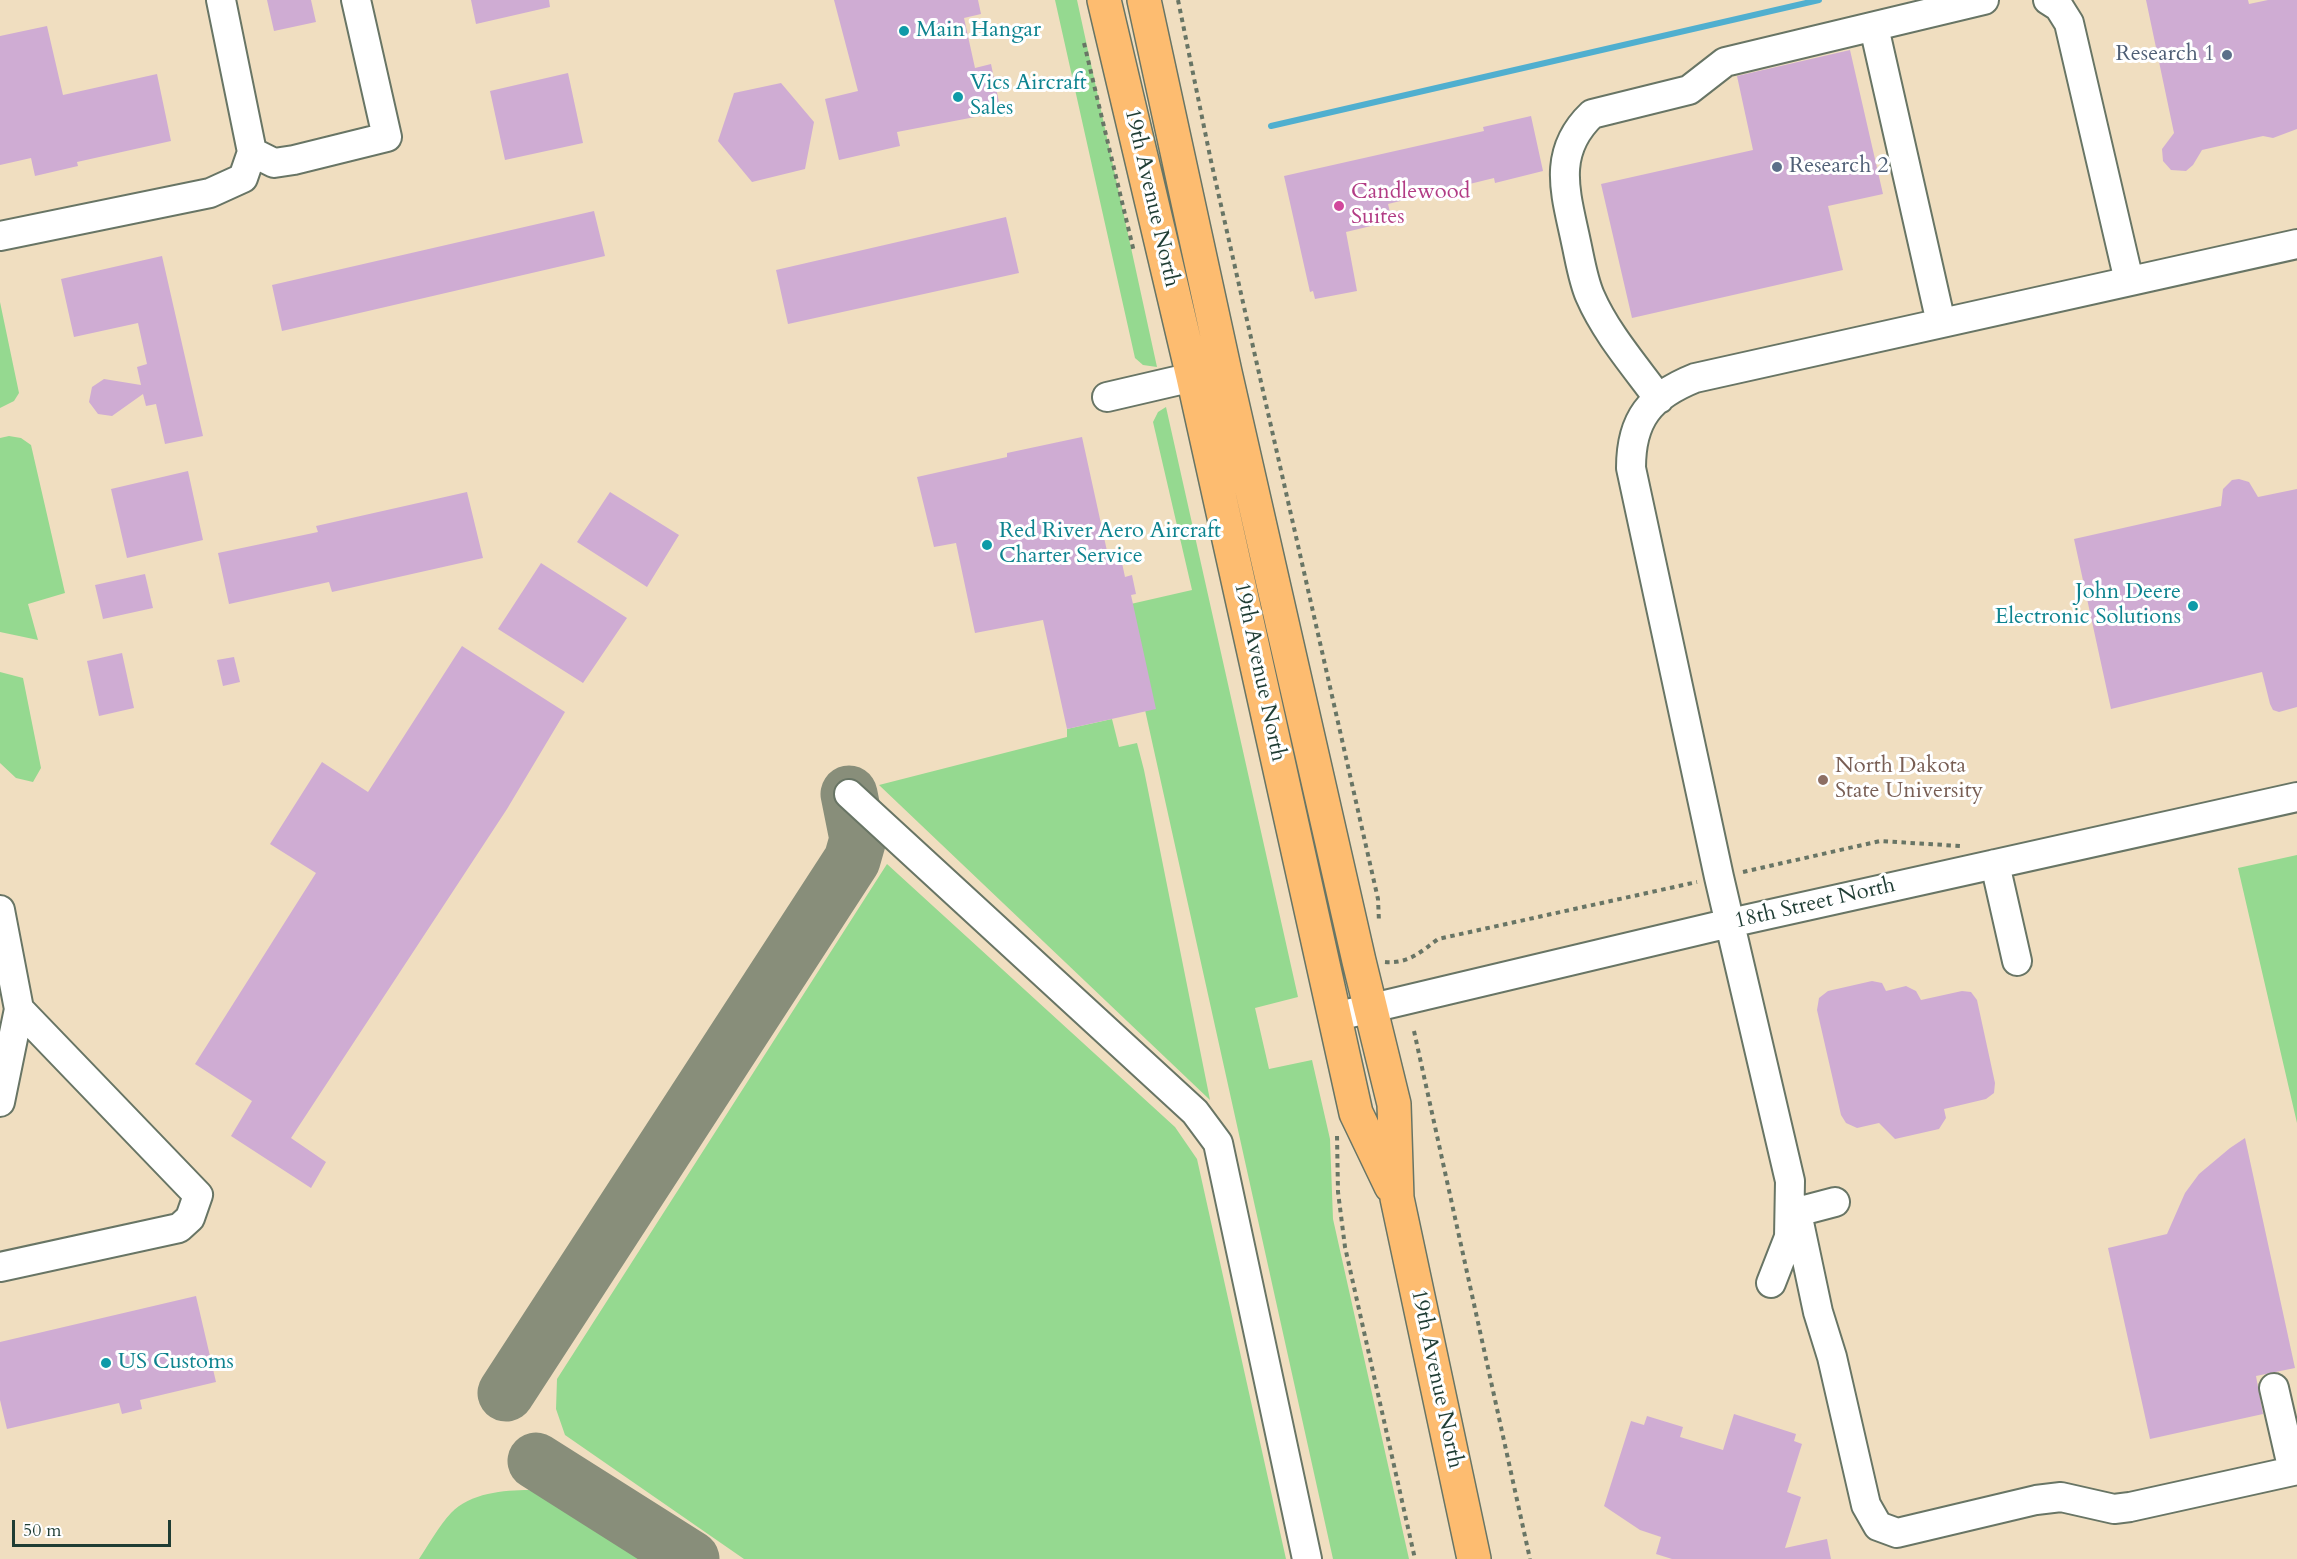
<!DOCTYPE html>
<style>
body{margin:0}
#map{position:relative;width:2297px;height:1559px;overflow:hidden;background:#f0dec0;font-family:Cardo,serif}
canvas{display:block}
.scale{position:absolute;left:12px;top:1520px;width:159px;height:27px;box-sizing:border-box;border:3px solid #1f3d34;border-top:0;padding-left:8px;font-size:18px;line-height:21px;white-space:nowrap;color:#1f3d34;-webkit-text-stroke:4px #fff;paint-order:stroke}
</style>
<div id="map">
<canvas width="2297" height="1559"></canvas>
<div class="scale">50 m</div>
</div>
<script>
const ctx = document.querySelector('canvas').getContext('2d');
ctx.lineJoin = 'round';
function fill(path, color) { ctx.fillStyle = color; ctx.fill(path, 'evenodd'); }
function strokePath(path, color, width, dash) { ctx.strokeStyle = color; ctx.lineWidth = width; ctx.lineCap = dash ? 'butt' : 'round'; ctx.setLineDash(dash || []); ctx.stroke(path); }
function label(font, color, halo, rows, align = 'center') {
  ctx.font = font + ' Cardo,serif'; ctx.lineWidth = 6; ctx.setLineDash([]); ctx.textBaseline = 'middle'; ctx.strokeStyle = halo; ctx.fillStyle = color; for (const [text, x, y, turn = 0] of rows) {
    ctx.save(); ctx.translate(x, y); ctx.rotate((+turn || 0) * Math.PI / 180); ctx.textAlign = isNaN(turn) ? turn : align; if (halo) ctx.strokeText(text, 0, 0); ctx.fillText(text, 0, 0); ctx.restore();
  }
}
const green = new Path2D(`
 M 1055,0 L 1077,0 L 1157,367 L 1143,365 L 1135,358 Z
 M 0,302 L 19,393 L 14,401 L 0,408 Z
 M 1166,407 L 1298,997 L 1255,1008 L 1269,1069 L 1312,1060 L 1330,1139 L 1333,1219 L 1409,1559 L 1333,1559 L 1122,606 L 1192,590 L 1153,422 L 1158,412 Z
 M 9,436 L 21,438 L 31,445 L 65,593 L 28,604 L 38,640 L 0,632 L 0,438 Z
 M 0,672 L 23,678 L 41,768 L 33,782 L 16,778 L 0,763 Z
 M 1112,719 L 1119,747 L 1137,743 L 1144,770 L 1210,1100 L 879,785 L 1067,737 L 1067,729 Z
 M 2297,855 L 2297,1123 L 2238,868 Z
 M 887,864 L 1175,1127 L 1197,1159 L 1286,1559 L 744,1559 L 565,1435 L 556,1409 L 557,1379 Z
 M 529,1490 L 555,1500 L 642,1559 L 419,1559 C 429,1544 439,1526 451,1513 C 470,1493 504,1490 529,1490 Z`);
const stream = new Path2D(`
 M 1271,126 L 1819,0`);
const taxiway = new Path2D(`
 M 506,1393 L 852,860 L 858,839 L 849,794
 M 536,1461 L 691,1559`);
const building = new Path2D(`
 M 267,0 L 311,0 L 316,22 L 274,31 Z
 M 471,0 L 549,0 L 550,7 L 476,24 Z
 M 834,0 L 978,0 L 981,14 L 964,18 L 975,68 L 991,64 L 1001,112 L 897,132 L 900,146 L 839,160 L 825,99 L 858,91 Z
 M 2146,0 L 2248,0 L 2249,4 L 2268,0 L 2297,0 L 2297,129 L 2273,138 L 2263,136 L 2202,150 L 2193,165 L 2186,171 L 2171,170 L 2163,161 L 2162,149 L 2174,133 Z
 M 47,26 L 63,95 L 157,74 L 171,141 L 77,162 L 78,166 L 35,176 L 31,158 L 0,165 L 0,36 Z
 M 1850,50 L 1883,194 L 1828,206 L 1843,270 L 1632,318 L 1601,184 L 1753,150 L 1737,76 Z
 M 568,73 L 583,143 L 505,160 L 490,91 Z
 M 781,83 L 814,122 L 805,169 L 752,182 L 718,141 L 734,93 Z
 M 1531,116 L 1543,171 L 1495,183 L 1494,178 L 1388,204 L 1392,221 L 1346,232 L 1357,291 L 1315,299 L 1313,291 L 1310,292 L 1284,176 L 1484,131 L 1483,127 Z
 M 594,211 L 605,256 L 282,331 L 272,285 Z
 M 1006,217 L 1019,273 L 788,324 L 776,270 Z
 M 162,256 L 203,436 L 165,444 L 156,404 L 146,406 L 143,394 L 112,416 L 98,414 L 89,402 L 92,387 L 104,379 L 141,385 L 137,367 L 147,364 L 138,323 L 74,337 L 61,279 Z
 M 1082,437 L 1107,551 L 1119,549 L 1125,577 L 1132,575 L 1136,594 L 1131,595 L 1156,709 L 1067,729 L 1043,620 L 975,633 L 956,543 L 934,547 L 917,477 L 1007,457 L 1007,453 Z
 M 188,471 L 203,540 L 127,558 L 111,489 Z
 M 2239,479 L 2249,482 L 2258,497 L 2297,489 L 2297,707 L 2279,712 L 2273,710 L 2270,704 L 2262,672 L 2111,709 L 2074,539 L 2221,506 L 2223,489 L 2232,480 Z
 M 467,492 L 483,558 L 332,592 L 329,582 L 229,604 L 218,553 L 318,532 L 316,526 Z
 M 610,492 L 679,535 L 647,587 L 577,542 Z
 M 541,563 L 627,618 L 583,683 L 498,629 Z
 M 145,574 L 153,608 L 103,619 L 95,585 Z
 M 462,646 L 565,712 L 507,809 L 291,1138 L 326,1162 L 311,1188 L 231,1136 L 252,1101 L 195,1064 L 316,873 L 270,844 L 322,762 L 368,792 Z
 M 122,653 L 134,708 L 99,716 L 87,661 Z
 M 234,657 L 240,682 L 223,686 L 217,660 Z
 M 1872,981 L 1882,983 L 1886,991 L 1906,986 L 1916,991 L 1921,1000 L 1962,991 L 1971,992 L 1977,1000 L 1995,1083 L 1994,1093 L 1986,1099 L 1944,1109 L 1946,1118 L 1939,1129 L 1895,1139 L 1879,1123 L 1857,1128 L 1846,1123 L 1841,1115 L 1817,1010 L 1819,998 L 1828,991 Z
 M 2245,1138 L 2295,1368 L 2256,1376 L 2263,1414 L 2150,1439 L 2108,1248 L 2167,1234 L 2185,1193 L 2199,1174 L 2230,1148 Z
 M 196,1296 L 216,1382 L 140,1400 L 142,1409 L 122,1414 L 119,1403 L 7,1429 L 0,1400 L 0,1342 Z
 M 1734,1414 L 1796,1434 L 1794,1441 L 1802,1444 L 1787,1492 L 1801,1497 L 1785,1548 L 1827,1539 L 1831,1559 L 1672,1559 L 1656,1554 L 1661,1537 L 1640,1530 L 1604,1506 L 1631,1421 L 1644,1425 L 1647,1416 L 1683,1427 L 1680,1437 L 1723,1450 Z`);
const path = new Path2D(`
 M 1178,0 L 1211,161 L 1378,899 L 1379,922
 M 1084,43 L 1134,252
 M 1743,872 L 1880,841 L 1960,846
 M 1385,962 C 1408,964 1421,952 1438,939 L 1697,882
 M 1414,1031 L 1530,1559
 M 1337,1136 L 1338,1192 L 1345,1247 L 1415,1559`);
const minor = new Path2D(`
 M 2048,0 L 2059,7 L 2069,23 L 2129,281
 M 1874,27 L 1941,323
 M 252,152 L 274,163 L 294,160 L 387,137 L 356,0
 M 0,236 L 210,193 L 243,178 L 252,152 L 221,0
 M 1107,397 L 1193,377
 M 1659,399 C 1635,366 1606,333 1590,296 C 1583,280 1580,260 1576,242 C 1566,194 1551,153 1592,114 L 1689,90 L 1725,62 L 1984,0
 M 849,794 L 1195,1112 L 1218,1143 L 1307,1559
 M 1995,864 L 2017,961
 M 0,910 L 19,1009 L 0,1102
 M 1334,1017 L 1730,923 L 2297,797
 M 1797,1212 L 1835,1202
 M 1797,1213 L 1818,1312 L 1832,1357 L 1866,1505 L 1878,1526 L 1897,1533 L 2036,1500 L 2061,1497 L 2114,1509 L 2130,1507 L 2293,1471 L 2274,1388
 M 0,1267 L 179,1228 L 190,1218 L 198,1195 L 19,1009
 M 1771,1283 L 1789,1237 L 1790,1181 L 1719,877 L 1631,468 C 1631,419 1650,396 1695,378 L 2297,244`);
const major = new Path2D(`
 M 1104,0 L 1193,377 L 1356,1113 L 1391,1186
 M 1144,0 L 1225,372 L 1359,961 L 1394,1104 L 1397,1198 L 1474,1559`);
const markers = [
 [904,31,6,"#0f9aa8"],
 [2227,55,6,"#5c6f8a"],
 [958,97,6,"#0f9aa8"],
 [1777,167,6,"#5c6f8a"],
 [1339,206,6,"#d1479c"],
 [987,545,6,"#0f9aa8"],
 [2193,606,6,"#0f9aa8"],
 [1823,780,6,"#8d6e63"],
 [106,1363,6,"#0f9aa8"]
];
const cultureNames = [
 ["Main Hangar",916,31],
 ["Vics Aircraft",970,84],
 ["Sales",970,109],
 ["Red River Aero Aircraft",999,532],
 ["Charter Service",999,557],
 ["John Deere",2181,593,"right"],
 ["Electronic Solutions",2181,618,"right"],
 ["US Customs",118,1363]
];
const serviceNames = [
 ["Research 1",2215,55],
 ["Research 2",1789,167,"left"]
];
const hotelNames = [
 ["Candlewood",1351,193],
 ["Suites",1351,218]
];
const streetNames = [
 ["19th Avenue North",1151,198,77],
 ["19th Avenue North",1259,672,78],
 ["18th Street North",1815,904,-13],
 ["19th Avenue North",1436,1379,78]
];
const educationNames = [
 ["North Dakota",1835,767],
 ["State University",1835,792]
];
fill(green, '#95d990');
strokePath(stream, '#50afcf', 6);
strokePath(taxiway, '#888e7a', 57);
fill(building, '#cfacd3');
strokePath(minor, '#687565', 32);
strokePath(major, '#687565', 36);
strokePath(path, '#687565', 4, [4.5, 4.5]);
strokePath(minor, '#fff', 28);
strokePath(major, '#fdbc70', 33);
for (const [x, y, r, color] of markers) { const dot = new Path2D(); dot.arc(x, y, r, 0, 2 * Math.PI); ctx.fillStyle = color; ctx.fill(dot); strokePath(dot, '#fff', 2); }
label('22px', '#0d838f', '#fff', cultureNames, 'left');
label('22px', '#4e5e75', '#fff', serviceNames, 'right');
label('22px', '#b23c85', '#fff', hotelNames, 'left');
label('22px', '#1f3d34', '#fff', streetNames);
label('22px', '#785e54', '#fff', educationNames, 'left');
</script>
